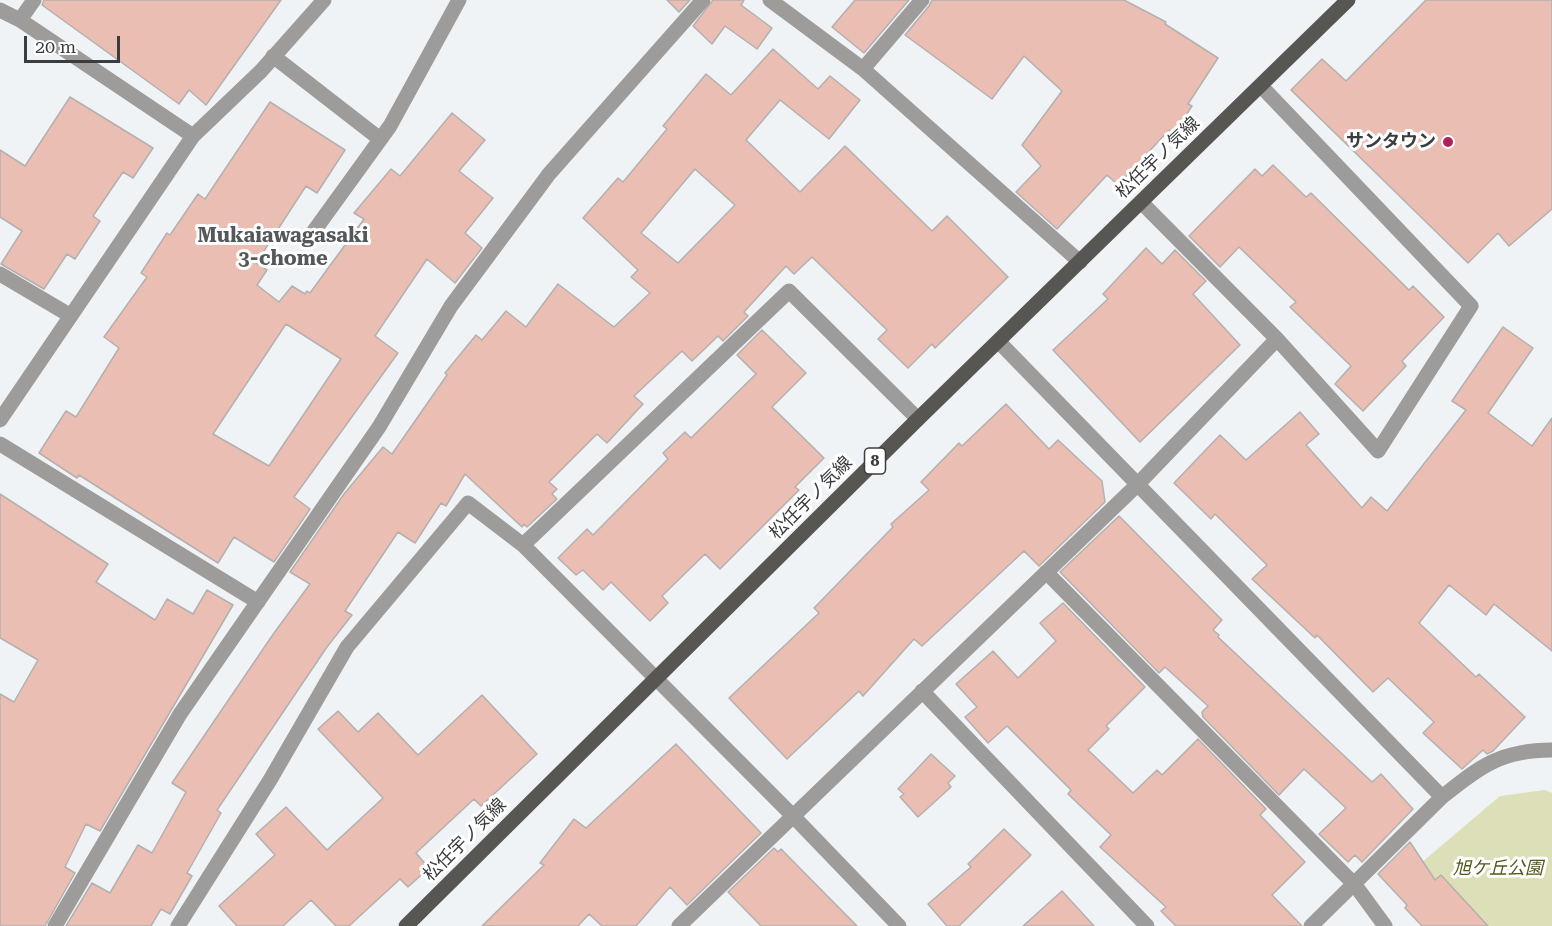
<!DOCTYPE html>
<meta charset="utf-8">
<style>
body{margin:0}
#map{position:relative;width:1552px;height:926px;overflow:hidden;background:#f0f3f6;font-family:"Roboto Serif",serif}
canvas{display:block}
.scale{position:absolute;left:24px;top:36px;width:96px;height:27px;box-sizing:border-box;border:3px solid #3b3c3e;border-top:0;padding-left:8px;font-size:18px;line-height:21px;white-space:nowrap;color:#3b3c3e;-webkit-text-stroke:4px #fff;paint-order:stroke}
</style>
<div id="map">
<canvas width="1552" height="926"></canvas>
<div class="scale">20 m</div>
</div>
<script>
const ctx = document.querySelector('canvas').getContext('2d');
ctx.lineJoin = 'round';
function fill(path, color) { ctx.fillStyle = color; ctx.fill(path, 'evenodd'); }
function strokePath(path, color, width, dash) { ctx.strokeStyle = color; ctx.lineWidth = width; ctx.lineCap = dash ? 'butt' : 'round'; ctx.setLineDash(dash || []); ctx.stroke(path); }
function label(font, color, halo, rows, align = 'center') {
  ctx.font = font + ' "Roboto Serif","Noto Sans JP",serif'; ctx.lineWidth = 6; ctx.setLineDash([]); ctx.textBaseline = 'middle'; ctx.strokeStyle = halo; ctx.fillStyle = color; for (const [text, x, y, turn = 0] of rows) {
    ctx.save(); ctx.translate(x, y); ctx.rotate((+turn || 0) * Math.PI / 180); ctx.textAlign = isNaN(turn) ? turn : align; if (halo) ctx.strokeText(text, 0, 0); ctx.fillText(text, 0, 0); ctx.restore();
  }
}
const green = new Path2D(`
 M 1545,790 L 1552,793 L 1552,926 L 1475,926 L 1421,863 L 1500,796 Z`);
const building = new Path2D(`
 M 44,0 L 281,0 L 206,105 L 189,90 L 179,104 L 42,5 Z
 M 667,0 L 690,0 L 679,12 Z
 M 713,0 L 744,0 L 741,5 L 772,28 L 757,49 L 725,26 L 712,44 L 693,26 Z
 M 855,0 L 909,0 L 864,53 L 832,27 Z
 M 932,0 L 1124,0 L 1166,22 L 1165,24 L 1218,58 L 1188,104 L 1192,106 L 1174,133 L 1169,130 L 1118,185 L 1107,175 L 1057,229 L 1016,192 L 1041,166 L 1022,145 L 1062,91 L 1024,56 L 992,99 L 905,35 L 929,6 Z
 M 1426,0 L 1552,0 L 1552,209 L 1509,246 L 1498,233 L 1468,263 L 1291,90 L 1322,59 L 1346,81 Z
 M 773,49 L 818,89 L 830,76 L 860,100 L 829,139 L 780,100 L 746,140 L 800,192 L 845,146 L 932,231 L 947,216 L 1008,277 L 935,348 L 932,344 L 908,368 L 878,339 L 887,330 L 812,257 L 794,274 L 786,266 L 744,312 L 748,316 L 723,341 L 718,336 L 692,361 L 682,351 L 634,396 L 643,404 L 607,443 L 597,434 L 549,482 L 557,489 L 552,494 L 557,499 L 527,527 L 524,524 L 522,527 L 465,474 L 446,506 L 441,503 L 415,543 L 398,532 L 345,611 L 352,615 L 327,647 L 217,810 L 221,813 L 187,873 L 192,876 L 170,914 L 161,909 L 151,926 L 66,926 L 92,883 L 110,893 L 138,845 L 152,853 L 186,792 L 172,783 L 274,633 L 310,584 L 290,572 L 344,494 L 383,447 L 392,454 L 447,375 L 445,373 L 476,335 L 482,340 L 506,311 L 526,327 L 558,284 L 614,327 L 650,293 L 631,277 L 638,270 L 583,218 L 618,178 L 623,182 L 667,129 L 663,126 L 706,74 L 731,95 ZM 695,169 L 735,205 L 678,263 L 641,233 Z
 M 70,97 L 153,148 L 133,178 L 123,172 L 93,216 L 100,221 L 75,259 L 67,254 L 44,289 L 1,264 L 22,231 L 0,217 L 0,150 L 25,166 Z
 M 270,102 L 345,150 L 317,193 L 306,186 L 256,263 L 267,270 L 257,285 L 279,302 L 292,286 L 305,294 L 307,291 L 310,293 L 364,219 L 354,213 L 391,169 L 400,176 L 452,113 L 485,140 L 459,171 L 493,198 L 465,233 L 482,248 L 455,283 L 427,259 L 375,336 L 398,353 L 294,497 L 310,509 L 274,562 L 234,537 L 218,563 L 79,475 L 77,478 L 39,453 L 66,411 L 76,417 L 119,348 L 104,337 L 147,277 L 141,273 L 167,233 L 170,235 L 198,194 L 205,199 ZM 286,324 L 341,359 L 269,466 L 213,434 Z
 M 1273,165 L 1306,197 L 1311,193 L 1409,290 L 1413,286 L 1444,317 L 1402,361 L 1406,366 L 1363,411 L 1335,384 L 1351,366 L 1290,307 L 1296,302 L 1239,247 L 1220,267 L 1189,236 L 1255,169 L 1262,176 Z
 M 1146,248 L 1162,264 L 1175,250 L 1206,281 L 1193,294 L 1240,345 L 1140,442 L 1053,350 L 1108,299 L 1103,294 Z
 M 1503,327 L 1533,348 L 1488,413 L 1532,446 L 1552,418 L 1552,651 L 1494,604 L 1486,615 L 1449,585 L 1419,623 L 1476,677 L 1479,674 L 1525,717 L 1493,751 L 1487,754 L 1483,750 L 1462,769 L 1423,733 L 1434,722 L 1388,678 L 1373,692 L 1317,635 L 1315,638 L 1252,579 L 1267,565 L 1215,514 L 1211,519 L 1174,483 L 1220,435 L 1246,460 L 1300,412 L 1319,434 L 1306,445 L 1362,508 L 1371,497 L 1387,511 L 1466,410 L 1452,401 Z
 M 762,330 L 806,373 L 772,407 L 824,458 L 795,487 L 799,490 L 720,569 L 705,554 L 662,596 L 668,603 L 650,621 L 611,582 L 603,590 L 583,570 L 576,575 L 558,558 L 587,529 L 593,535 L 668,459 L 663,453 L 685,432 L 691,438 L 756,374 L 737,355 Z
 M 1006,404 L 1049,449 L 1058,440 L 1102,481 L 1105,502 L 1039,566 L 1024,551 L 922,646 L 914,639 L 863,696 L 859,691 L 787,759 L 729,698 L 819,613 L 814,608 L 893,527 L 891,524 L 929,490 L 921,482 L 959,443 L 962,446 Z
 M 0,494 L 108,564 L 96,582 L 155,620 L 167,599 L 193,614 L 207,590 L 233,605 L 100,831 L 86,824 L 65,867 L 75,873 L 45,926 L 0,926 L 0,694 L 14,702 L 38,660 L 0,638 Z
 M 1119,516 L 1222,620 L 1213,630 L 1219,635 L 1218,637 L 1372,782 L 1381,774 L 1413,809 L 1362,862 L 1355,855 L 1348,862 L 1319,834 L 1346,808 L 1304,769 L 1279,795 L 1203,717 L 1202,712 L 1208,706 L 1165,667 L 1159,673 L 1060,572 Z
 M 1063,603 L 1145,687 L 1106,726 L 1109,729 L 1088,750 L 1133,793 L 1157,770 L 1162,775 L 1198,739 L 1266,809 L 1260,815 L 1305,862 L 1272,895 L 1302,926 L 1176,926 L 1161,911 L 1166,907 L 1100,847 L 1111,835 L 1068,794 L 1071,790 L 1007,726 L 988,743 L 965,717 L 977,707 L 956,684 L 993,651 L 1018,678 L 1056,641 L 1040,623 Z
 M 482,695 L 537,754 L 481,806 L 474,799 L 416,853 L 429,868 L 408,887 L 400,879 L 349,926 L 336,926 L 311,900 L 283,926 L 237,926 L 219,906 L 275,855 L 256,834 L 286,807 L 327,850 L 383,798 L 318,729 L 338,711 L 358,732 L 378,713 L 418,755 Z
 M 676,744 L 761,833 L 687,905 L 670,887 L 636,926 L 602,926 L 589,914 L 578,926 L 482,926 L 544,865 L 540,863 L 574,819 L 586,828 Z
 M 931,754 L 955,776 L 948,783 L 951,787 L 918,817 L 900,797 L 904,794 L 898,789 Z
 M 1004,829 L 1031,855 L 959,926 L 947,926 L 928,904 L 971,867 L 968,864 Z
 M 1410,842 L 1435,880 L 1441,875 L 1488,926 L 1422,926 L 1405,908 L 1407,905 L 1378,874 Z
 M 774,848 L 778,852 L 781,849 L 857,926 L 761,926 L 728,892 Z
 M 1062,891 L 1094,926 L 1023,926 Z`);
const minor = new Path2D(`
 M 770,0 L 863,69 L 1080,262
 M 0,10 L 20,20 L 193,136
 M 20,20 L 34,0
 M 273,56 L 380,139
 M 863,69 L 922,0
 M 1261,86 L 1471,306 L 1378,451 L 1277,339
 M 314,231 L 390,126 L 459,0
 M 0,274 L 71,316
 M 999,342 L 1442,797 C 1480,766 1502,750 1552,750
 M 0,420 L 193,136 L 261,71 L 324,0
 M 0,444 L 258,602
 M 523,545 L 789,291 L 918,419
 M 1046,572 L 1355,885 L 1385,926
 M 922,691 L 1147,926
 M 55,926 L 180,714 L 379,427 L 451,306 L 549,174 L 703,0
 M 178,926 L 270,780 L 347,647 L 468,503 L 523,545 L 793,816 L 899,926
 M 679,926 L 1137,485 L 1277,339 L 1141,202
 M 1311,926 L 1442,797`);
const major = new Path2D(`
 M 406,926 L 918,419 L 1348,0`);
const markers = [
 [1448,142,6,"#af2159"]
];
const shields = [
 [875,461,21]
];
const shieldNames = [
 ["8",875,461]
];
const poiNames = [
 ["サンタウン",1436,142]
];
const streetNames = [
 ["松任宇ノ気線",1158,158,-44],
 ["松任宇ノ気線",811,498,-45],
 ["松任宇ノ気線",465,840,-45]
];
const parkNames = [
 ["旭ケ丘公園",1498,869]
];
const neighbourhoodNames = [
 ["Mukaiawagasaki",283,236],
 ["3-chome",283,259]
];
fill(green, '#dcdfb7');
fill(building, '#eabeb3');
strokePath(building, '#b5b0af', 1.5);
strokePath(minor, '#9d9c9a', 15);
strokePath(major, '#575653', 15);
for (const [x, y, r, color] of markers) { const dot = new Path2D(); dot.arc(x, y, r, 0, 2 * Math.PI); ctx.fillStyle = color; ctx.fill(dot); strokePath(dot, '#fff', 2); }
for (const [x, y, w] of shields) { const box = new Path2D(); box.roundRect(x - w / 2, y - 13, w, 26, 4.5); ctx.fillStyle = '#fff'; ctx.fill(box); strokePath(box, '#3b3c3e', 1.5); }
label('bold 16px', '#3b3c3e', null, shieldNames);
label('bold 18px', '#3b3c3e', '#fff', poiNames, 'right');
label('18px', '#3b3c3e', '#fff', streetNames);
label('italic 18px', '#555819', '#fff', parkNames);
label('bold 20px', '#55585a', '#fff', neighbourhoodNames);
</script>
